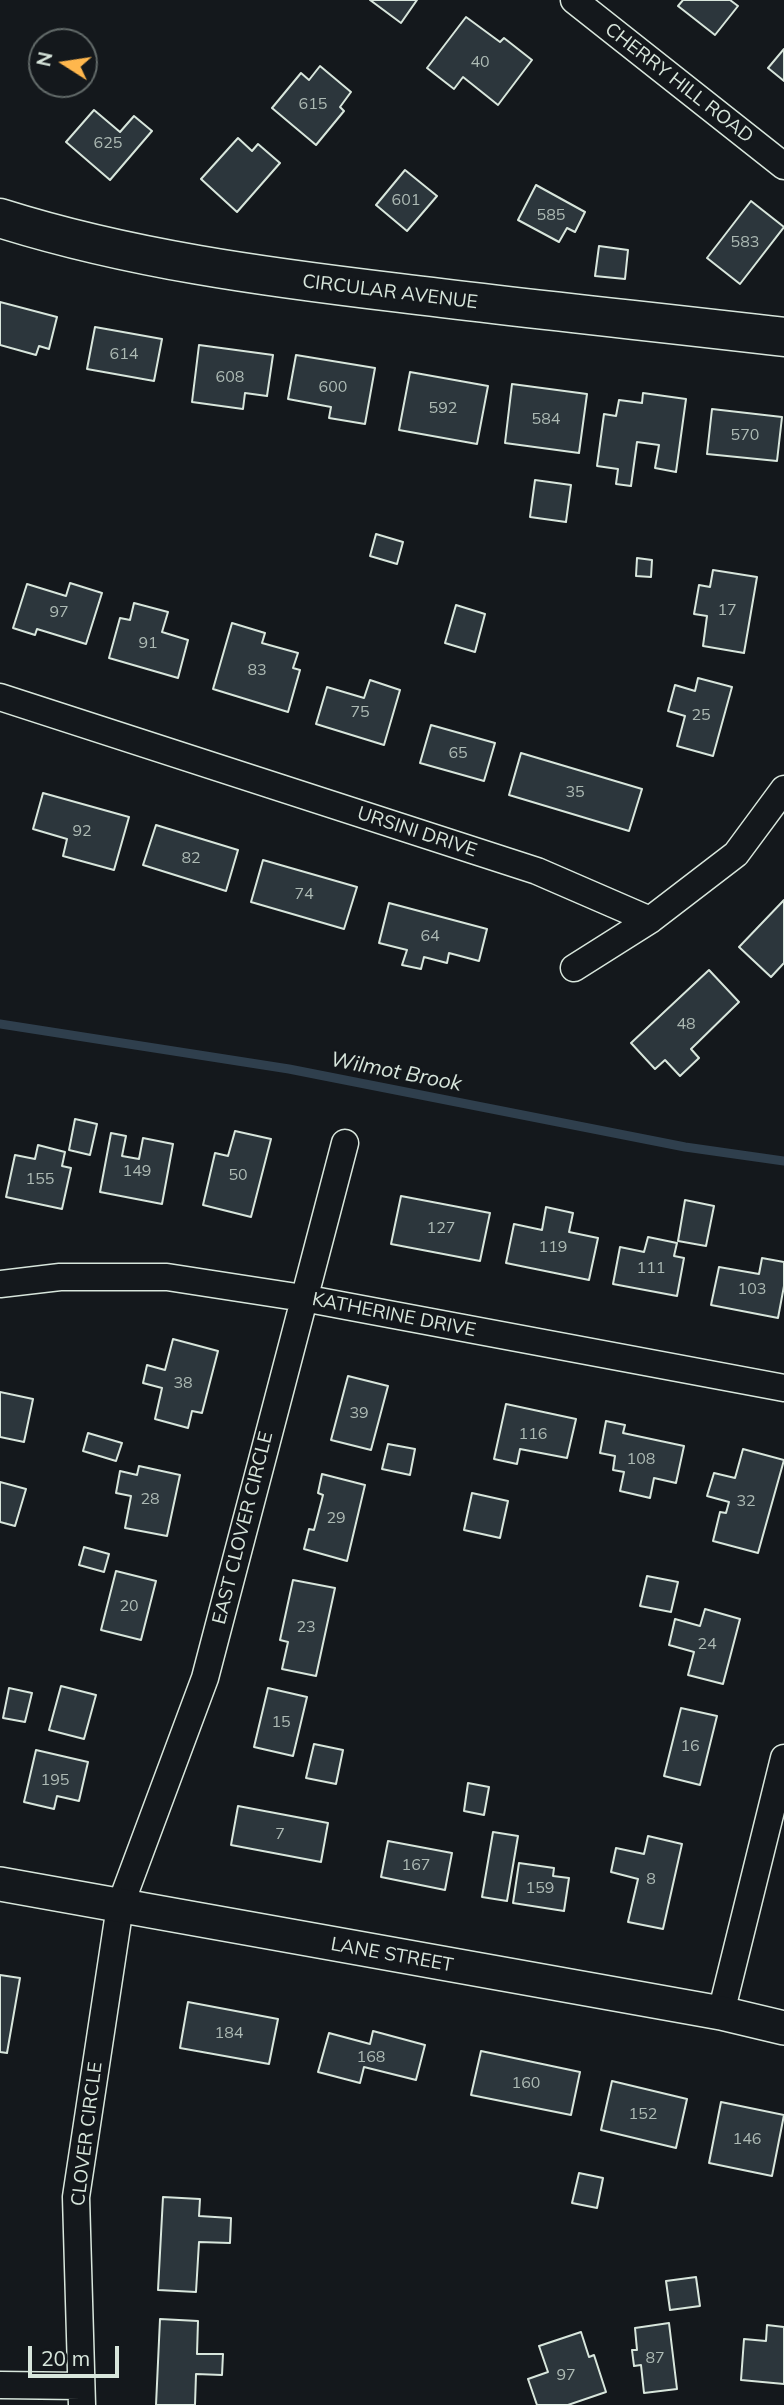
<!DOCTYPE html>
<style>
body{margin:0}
#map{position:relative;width:784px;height:2405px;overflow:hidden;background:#14181c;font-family:Mulish,sans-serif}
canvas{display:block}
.north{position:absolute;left:28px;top:28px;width:70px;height:70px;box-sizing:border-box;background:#14181c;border:2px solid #626a69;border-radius:50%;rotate:282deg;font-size:19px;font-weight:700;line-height:28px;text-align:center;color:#d8e6dc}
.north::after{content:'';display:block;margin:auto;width:24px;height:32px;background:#ffb74d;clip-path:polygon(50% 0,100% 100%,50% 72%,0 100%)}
.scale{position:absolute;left:28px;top:2346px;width:91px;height:32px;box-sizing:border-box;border:4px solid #d8e6dc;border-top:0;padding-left:9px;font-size:21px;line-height:24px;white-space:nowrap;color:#d8e6dc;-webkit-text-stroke:5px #14181c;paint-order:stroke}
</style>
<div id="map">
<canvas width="784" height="2405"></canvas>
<div class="north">N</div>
<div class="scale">20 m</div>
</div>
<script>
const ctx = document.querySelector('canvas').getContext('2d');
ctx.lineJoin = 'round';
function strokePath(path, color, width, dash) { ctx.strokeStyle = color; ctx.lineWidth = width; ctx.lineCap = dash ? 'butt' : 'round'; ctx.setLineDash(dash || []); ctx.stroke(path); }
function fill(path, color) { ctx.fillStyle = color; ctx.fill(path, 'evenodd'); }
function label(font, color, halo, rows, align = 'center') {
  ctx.font = font + ' Mulish,sans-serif'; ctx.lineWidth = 5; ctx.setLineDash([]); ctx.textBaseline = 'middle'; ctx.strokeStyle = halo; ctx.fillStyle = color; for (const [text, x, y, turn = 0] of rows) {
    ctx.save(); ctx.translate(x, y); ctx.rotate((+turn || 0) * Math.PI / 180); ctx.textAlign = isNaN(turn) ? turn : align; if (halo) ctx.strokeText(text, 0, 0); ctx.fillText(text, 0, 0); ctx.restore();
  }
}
const stream = new Path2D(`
 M 0,1024 L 289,1069 L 685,1147 L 784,1161`);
const building = new Path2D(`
 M 370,0 L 417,0 L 401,23 Z
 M 683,0 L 730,0 L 738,6 L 715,35 L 678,6 Z
 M 466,17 L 500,42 L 504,38 L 532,60 L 498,105 L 463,77 L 454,89 L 427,68 Z
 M 784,49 L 784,81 L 768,68 Z
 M 320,66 L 351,92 L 340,107 L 344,111 L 316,145 L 272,108 L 301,73 L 309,80 Z
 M 94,110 L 120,132 L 134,116 L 152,131 L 110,180 L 66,142 Z
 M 238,138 L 252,151 L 258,144 L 280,163 L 237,212 L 201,179 Z
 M 405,170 L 437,196 L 407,231 L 376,205 Z
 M 536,185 L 585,212 L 575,232 L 567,228 L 559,242 L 518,220 Z
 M 751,201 L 784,227 L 740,284 L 707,258 Z
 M 599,246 L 628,250 L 625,279 L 595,276 Z
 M 0,302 L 57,317 L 49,349 L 39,346 L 36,355 L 0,345 Z
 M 95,327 L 162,339 L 154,381 L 87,369 Z
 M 199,345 L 273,355 L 267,396 L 245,393 L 243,409 L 192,402 Z
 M 296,355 L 375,368 L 365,424 L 329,418 L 331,407 L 288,399 Z
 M 410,372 L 488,386 L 477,444 L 399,430 Z
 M 512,384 L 587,394 L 579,453 L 505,443 Z
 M 643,393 L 686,399 L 676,472 L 655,468 L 659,445 L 637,442 L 631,486 L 616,484 L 618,469 L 597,466 L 604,414 L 616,416 L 619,400 L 642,403 Z
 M 712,409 L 782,417 L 777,461 L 707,454 Z
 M 535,480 L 571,485 L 566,522 L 530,517 Z
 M 376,534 L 403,542 L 397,564 L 370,556 Z
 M 637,558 L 652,560 L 651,577 L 636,576 Z
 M 713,570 L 757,577 L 744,653 L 703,646 L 707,616 L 694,614 L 699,585 L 710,587 Z
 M 70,583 L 102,593 L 86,644 L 37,629 L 35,635 L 13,628 L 27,584 L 66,596 Z
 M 134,603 L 168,612 L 162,632 L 188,640 L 178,678 L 109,658 L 120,618 L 130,620 Z
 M 456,605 L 485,614 L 475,652 L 445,643 Z
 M 232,623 L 265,633 L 262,643 L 298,653 L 293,668 L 300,670 L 288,712 L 213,689 Z
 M 698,678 L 732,687 L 713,756 L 677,746 L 685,716 L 668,711 L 675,685 L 695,691 Z
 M 370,680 L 400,690 L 384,745 L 316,724 L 327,687 L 364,698 Z
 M 431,725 L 495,743 L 484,781 L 420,763 Z
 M 521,753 L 642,789 L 629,831 L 509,795 Z
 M 43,793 L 129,817 L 114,870 L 63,856 L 67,839 L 33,829 Z
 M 156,825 L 238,850 L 226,891 L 143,865 Z
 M 263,860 L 357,887 L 344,929 L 251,902 Z
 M 784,900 L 784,963 L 771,977 L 739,947 Z
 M 389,903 L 487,929 L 479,961 L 449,953 L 447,963 L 424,957 L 421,969 L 402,965 L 407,950 L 379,943 Z
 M 709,970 L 739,1002 L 691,1049 L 699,1058 L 680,1076 L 665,1060 L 655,1069 L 631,1043 Z
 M 75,1119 L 97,1124 L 90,1155 L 69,1150 Z
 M 235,1131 L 271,1139 L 251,1217 L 203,1205 L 215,1153 L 228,1156 Z
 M 111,1133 L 126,1136 L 122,1156 L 139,1159 L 143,1138 L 173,1144 L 162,1204 L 100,1192 Z
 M 38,1145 L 65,1152 L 62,1166 L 71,1168 L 62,1209 L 6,1197 L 15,1155 L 35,1159 Z
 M 401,1196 L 490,1213 L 480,1261 L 391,1244 Z
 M 685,1200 L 714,1206 L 706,1246 L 678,1241 Z
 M 546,1207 L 573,1213 L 569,1232 L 598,1238 L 589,1280 L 506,1263 L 514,1224 L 542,1230 Z
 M 648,1237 L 677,1243 L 674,1256 L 684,1258 L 677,1296 L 613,1284 L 620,1247 L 644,1252 Z
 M 762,1258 L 784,1262 L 784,1286 L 778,1318 L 711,1305 L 719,1267 L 759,1274 Z
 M 173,1339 L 218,1351 L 202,1413 L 192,1411 L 188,1428 L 155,1419 L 162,1388 L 143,1383 L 147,1365 L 165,1370 Z
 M 348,1376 L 388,1386 L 371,1450 L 331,1440 Z
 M 0,1392 L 33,1399 L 24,1442 L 0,1437 Z
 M 506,1404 L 576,1419 L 567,1458 L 520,1449 L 517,1464 L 494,1459 Z
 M 606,1421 L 625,1425 L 623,1433 L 684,1446 L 676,1483 L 654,1478 L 650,1498 L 620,1491 L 624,1472 L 613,1470 L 615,1456 L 600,1453 Z
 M 88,1433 L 122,1443 L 116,1461 L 83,1451 Z
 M 388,1444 L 415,1449 L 410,1475 L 382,1469 Z
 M 743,1449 L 784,1460 L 758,1553 L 713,1541 L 720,1512 L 726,1513 L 729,1502 L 707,1496 L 714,1473 L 735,1478 Z
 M 139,1466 L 180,1475 L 167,1536 L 125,1528 L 131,1496 L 116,1493 L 120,1471 L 137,1475 Z
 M 322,1474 L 365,1485 L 347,1561 L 304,1549 L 309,1529 L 314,1530 L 323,1495 L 318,1493 Z
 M 0,1482 L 26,1489 L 15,1526 L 0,1522 Z
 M 472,1493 L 508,1501 L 500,1538 L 464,1530 Z
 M 84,1547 L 109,1554 L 104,1572 L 79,1565 Z
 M 116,1571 L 156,1581 L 141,1640 L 101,1630 Z
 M 647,1576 L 678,1582 L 671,1612 L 640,1606 Z
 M 293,1580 L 335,1588 L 316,1676 L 282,1669 L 288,1642 L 280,1640 Z
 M 705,1609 L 740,1619 L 723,1684 L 688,1675 L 694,1652 L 669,1645 L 675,1619 L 700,1626 Z
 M 61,1686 L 96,1695 L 84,1739 L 49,1730 Z
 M 9,1688 L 32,1693 L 25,1722 L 3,1718 Z
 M 268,1688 L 307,1697 L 293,1756 L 254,1747 Z
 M 681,1708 L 717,1716 L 700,1785 L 664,1776 Z
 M 314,1744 L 343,1750 L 336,1784 L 306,1778 Z
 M 36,1750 L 88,1762 L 79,1801 L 57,1796 L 54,1809 L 24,1802 Z
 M 468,1783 L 489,1787 L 484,1815 L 464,1811 Z
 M 238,1806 L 328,1823 L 321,1862 L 231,1845 Z
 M 493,1832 L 518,1836 L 507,1901 L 482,1897 Z
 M 648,1836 L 682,1844 L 663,1929 L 628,1922 L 638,1879 L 611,1872 L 616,1848 L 644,1854 Z
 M 388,1841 L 452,1853 L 445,1890 L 381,1877 Z
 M 519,1863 L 554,1868 L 553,1876 L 569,1878 L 564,1911 L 513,1903 Z
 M 0,1975 L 20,1978 L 7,2053 L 0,2052 Z
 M 188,2002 L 278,2019 L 269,2064 L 180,2048 Z
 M 373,2031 L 425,2045 L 416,2080 L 364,2067 L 360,2083 L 318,2072 L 329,2033 L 370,2044 Z
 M 481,2051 L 580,2072 L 571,2115 L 471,2095 Z
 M 612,2081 L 687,2099 L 676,2148 L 601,2130 Z
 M 721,2102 L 784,2115 L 772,2176 L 709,2163 Z
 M 579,2173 L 603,2178 L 597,2208 L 572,2203 Z
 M 163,2197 L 200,2199 L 199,2216 L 231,2218 L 230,2243 L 199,2242 L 196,2292 L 158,2290 Z
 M 696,2277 L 700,2306 L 670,2310 L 666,2281 Z
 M 160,2319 L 198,2321 L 197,2354 L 223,2354 L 222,2375 L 196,2374 L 195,2405 L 156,2405 Z
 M 669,2323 L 677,2389 L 644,2393 L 641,2365 L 634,2366 L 632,2350 L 637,2350 L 635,2328 Z
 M 767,2325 L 784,2327 L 784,2384 L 741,2380 L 744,2339 L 766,2341 Z
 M 581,2332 L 589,2357 L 594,2355 L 606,2392 L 568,2405 L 537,2405 L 528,2379 L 548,2372 L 539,2346 Z`);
const minor = new Path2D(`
 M 574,0 L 784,166
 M 0,697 L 537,871 L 650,920
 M 574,968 L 650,920 L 736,854 L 784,789
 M 0,1284 L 60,1277 L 167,1277 L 303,1298 L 784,1388
 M 721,2013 L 784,1758
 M 0,2385 L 81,2386
 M 82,2405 L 76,2197 L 120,1906 L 205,1678 L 345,1143`);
const tertiary = new Path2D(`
 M 0,1884 L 721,2013 L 784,2028`);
const secondary = new Path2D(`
 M 0,218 C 130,259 265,277 400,293 C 528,309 656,322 784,337`);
const numberNames = [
 ["40",480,62],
 ["615",313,104],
 ["625",108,143],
 ["601",406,200],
 ["585",551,215],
 ["583",745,242],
 ["614",124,354],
 ["608",230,377],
 ["600",333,387],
 ["592",443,408],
 ["584",546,419],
 ["570",745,435],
 ["17",727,610],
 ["97",59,612],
 ["91",148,643],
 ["83",257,670],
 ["75",360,712],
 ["25",701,715],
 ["65",458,753],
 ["35",575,792],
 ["92",82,831],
 ["82",191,858],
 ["74",304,894],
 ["64",430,936],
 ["48",686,1024],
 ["149",137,1171],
 ["50",238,1175],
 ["155",40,1179],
 ["127",441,1228],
 ["119",553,1247],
 ["111",651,1268],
 ["103",752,1289],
 ["38",183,1383],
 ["39",359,1413],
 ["116",533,1434],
 ["108",641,1459],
 ["28",150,1499],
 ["32",746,1501],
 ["29",336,1518],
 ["20",129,1606],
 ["23",306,1627],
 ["24",707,1644],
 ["15",281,1722],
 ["16",690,1746],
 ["195",55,1780],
 ["7",280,1834],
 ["167",416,1865],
 ["8",651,1879],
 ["159",540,1888],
 ["184",229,2033],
 ["168",371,2057],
 ["160",526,2083],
 ["152",643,2114],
 ["146",747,2139],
 ["87",655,2358],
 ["97",566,2375]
];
const streetNames = [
 ["CHERRY HILL ROAD",679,83,38],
 ["CIRCULAR AVENUE",390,292,7],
 ["URSINI DRIVE",417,832,18],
 ["KATHERINE DRIVE",394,1315,11],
 ["EAST CLOVER CIRCLE",243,1528,-76],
 ["LANE STREET",392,1955,10],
 ["CLOVER CIRCLE",87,2134,-83]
];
const waterNames = [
 ["Wilmot Brook",396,1072,11]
];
strokePath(stream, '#2f3f4d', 9);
fill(building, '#2c363c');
strokePath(building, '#d8e6dc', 2);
strokePath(minor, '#d8e6dc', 29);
strokePath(tertiary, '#d8e6dc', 36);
strokePath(secondary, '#d8e6dc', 41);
strokePath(minor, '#14181c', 26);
strokePath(tertiary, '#14181c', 33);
strokePath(secondary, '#14181c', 38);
label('16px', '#adbab4', null, numberNames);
label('19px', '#d8e6dc', '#14181c', streetNames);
label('italic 21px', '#d8e6dc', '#14181c', waterNames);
</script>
